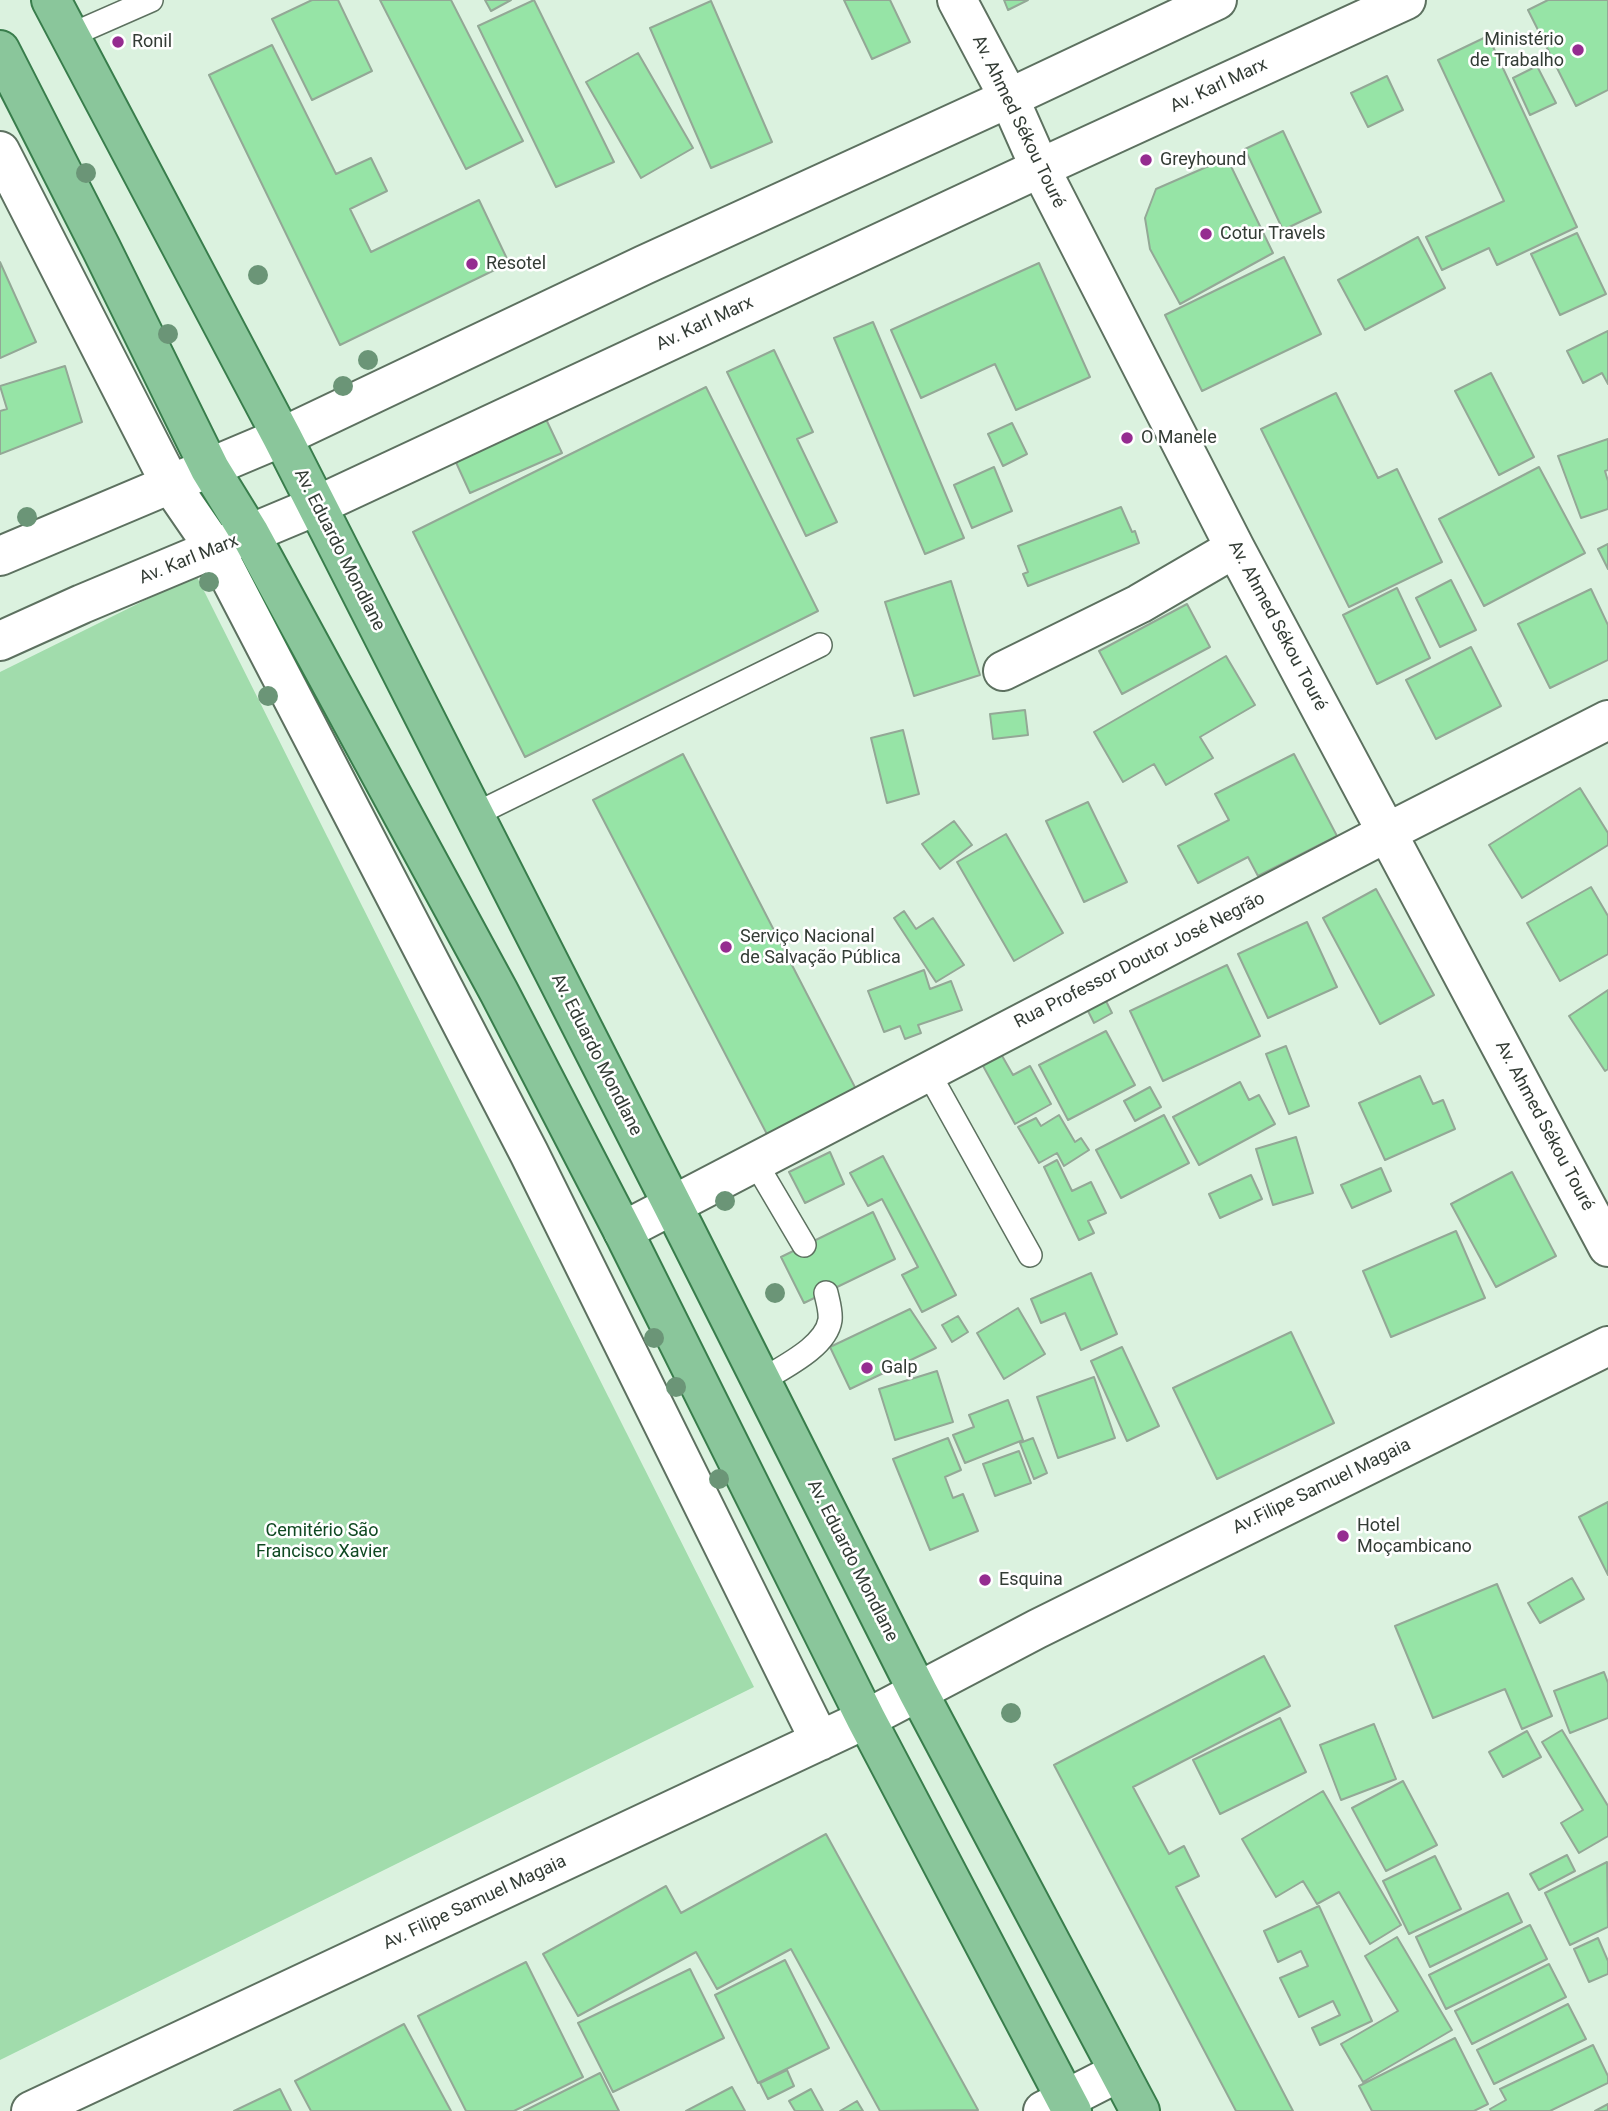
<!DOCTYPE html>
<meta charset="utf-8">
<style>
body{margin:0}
canvas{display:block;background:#dbf2df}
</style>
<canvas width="1608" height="2111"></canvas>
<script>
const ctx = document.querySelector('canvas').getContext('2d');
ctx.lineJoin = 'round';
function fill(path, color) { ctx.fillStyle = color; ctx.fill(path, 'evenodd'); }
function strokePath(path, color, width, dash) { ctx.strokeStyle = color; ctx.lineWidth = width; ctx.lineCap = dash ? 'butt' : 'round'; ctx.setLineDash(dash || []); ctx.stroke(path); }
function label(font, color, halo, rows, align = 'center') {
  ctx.font = font + ' Roboto,sans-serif'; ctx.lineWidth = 5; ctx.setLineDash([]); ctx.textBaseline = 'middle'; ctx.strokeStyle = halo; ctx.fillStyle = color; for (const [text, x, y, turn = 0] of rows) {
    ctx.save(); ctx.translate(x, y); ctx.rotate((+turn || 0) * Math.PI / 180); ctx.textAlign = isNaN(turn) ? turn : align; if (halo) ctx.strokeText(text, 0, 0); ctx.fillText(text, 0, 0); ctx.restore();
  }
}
const green = new Path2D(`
 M 196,575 L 754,1687 L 0,2060 L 0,672 Z`);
const building = new Path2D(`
 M 312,0 L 338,0 L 372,71 L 312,100 L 272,19 Z
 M 380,0 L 451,0 L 523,141 L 466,169 Z
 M 485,0 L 511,0 L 491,11 Z
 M 534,0 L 614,162 L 556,187 L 478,26 Z
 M 844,0 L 890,0 L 910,42 L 872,59 Z
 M 1004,0 L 1028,0 L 1008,10 Z
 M 1548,0 L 1608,0 L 1608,90 L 1576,106 L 1528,10 Z
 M 711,1 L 772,142 L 711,168 L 650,28 Z
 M 1488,36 L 1577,227 L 1497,265 L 1489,248 L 1442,270 L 1426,237 L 1504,201 L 1438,60 Z
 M 272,45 L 336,174 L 371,158 L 387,191 L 350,209 L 371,252 L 479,200 L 509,263 L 340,345 L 209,75 Z
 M 638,53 L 693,148 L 641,178 L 586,82 Z
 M 1537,66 L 1556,103 L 1530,115 L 1513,78 Z
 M 1387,76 L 1403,110 L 1368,127 L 1351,93 Z
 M 1283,131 L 1321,212 L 1283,230 L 1245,149 Z
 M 1227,158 L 1273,253 L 1180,304 L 1150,249 L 1145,218 L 1156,189 Z
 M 1577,233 L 1606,294 L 1560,315 L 1531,254 Z
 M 1418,237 L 1445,288 L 1365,330 L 1338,280 Z
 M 1284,257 L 1321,334 L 1202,391 L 1165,315 Z
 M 0,262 L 36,342 L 0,358 Z
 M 1039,263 L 1090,377 L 1016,410 L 995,364 L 921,398 L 891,330 Z
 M 873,322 L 964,538 L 925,554 L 834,338 Z
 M 1608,331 L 1608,384 L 1602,373 L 1583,383 L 1567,351 Z
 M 774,350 L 813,432 L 797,439 L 837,522 L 806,536 L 727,372 Z
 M 65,366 L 82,422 L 0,454 L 0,411 L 7,409 L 0,386 Z
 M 1491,373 L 1534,457 L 1499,475 L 1455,391 Z
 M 706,387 L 818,611 L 525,757 L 413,532 Z
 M 1336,393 L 1378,478 L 1397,469 L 1442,562 L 1349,607 L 1261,429 Z
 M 545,417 L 562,453 L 470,493 L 454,458 Z
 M 1012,423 L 1027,454 L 1003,466 L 988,434 Z
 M 1608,439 L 1608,470 L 1605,471 L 1608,481 L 1608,509 L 1581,518 L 1558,456 Z
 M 994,467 L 1012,511 L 972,528 L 954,485 Z
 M 1539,467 L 1585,553 L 1484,606 L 1439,519 Z
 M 1121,507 L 1132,532 L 1135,531 L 1139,543 L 1028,586 L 1023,574 L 1028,572 L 1018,546 Z
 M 1608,544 L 1608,569 L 1598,549 Z
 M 1451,580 L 1476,630 L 1440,647 L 1416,598 Z
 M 951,581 L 980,675 L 914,696 L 885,602 Z
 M 1397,588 L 1430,658 L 1377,684 L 1343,615 Z
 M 1591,589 L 1608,625 L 1608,660 L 1550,688 L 1518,624 Z
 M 1187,604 L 1210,647 L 1122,694 L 1099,651 Z
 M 1471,647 L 1501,706 L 1436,739 L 1406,680 Z
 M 1226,656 L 1255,705 L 1200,737 L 1213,758 L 1166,785 L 1154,764 L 1123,782 L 1094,732 Z
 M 1025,710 L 1028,735 L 993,739 L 990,714 Z
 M 903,730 L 919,794 L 887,803 L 871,738 Z
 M 683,754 L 859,1095 L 770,1140 L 593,800 Z
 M 1294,754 L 1337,836 L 1258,876 L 1248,857 L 1198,883 L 1178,846 L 1229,820 L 1215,794 Z
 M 1580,788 L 1608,833 L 1608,845 L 1522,898 L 1489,845 Z
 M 1088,802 L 1127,882 L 1084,902 L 1046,821 Z
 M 954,821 L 972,845 L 940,869 L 922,844 Z
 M 1006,834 L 1063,933 L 1014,961 L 957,862 Z
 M 1591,887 L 1608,916 L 1608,954 L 1560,981 L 1527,923 Z
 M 1376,889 L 1434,995 L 1380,1024 L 1323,918 Z
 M 904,911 L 916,929 L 933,918 L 964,965 L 936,982 L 894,918 Z
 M 1307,922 L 1337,987 L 1268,1018 L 1238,954 Z
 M 1227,965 L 1260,1036 L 1163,1081 L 1130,1011 Z
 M 924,970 L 930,989 L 951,981 L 962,1010 L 918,1025 L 921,1033 L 905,1039 L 900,1026 L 884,1032 L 868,991 Z
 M 1608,990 L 1608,1069 L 1605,1071 L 1569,1016 Z
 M 1103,995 L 1112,1013 L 1094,1023 L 1085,1005 Z
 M 1106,1031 L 1135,1085 L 1068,1120 L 1039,1065 Z
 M 1286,1046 L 1309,1106 L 1289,1114 L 1266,1054 Z
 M 1001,1054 L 1013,1075 L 1030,1066 L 1051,1104 L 1015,1124 L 982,1064 Z
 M 1420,1076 L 1433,1104 L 1443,1100 L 1455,1129 L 1385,1160 L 1359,1103 Z
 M 1240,1082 L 1249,1100 L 1259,1095 L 1275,1124 L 1199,1165 L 1173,1117 Z
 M 1150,1087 L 1161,1107 L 1135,1121 L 1124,1101 Z
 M 1059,1115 L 1075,1142 L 1081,1138 L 1089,1150 L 1064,1166 L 1057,1153 L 1039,1163 L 1018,1127 L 1036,1118 L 1041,1126 Z
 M 1164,1115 L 1189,1163 L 1121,1198 L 1096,1150 Z
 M 1296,1137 L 1313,1193 L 1273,1205 L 1256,1149 Z
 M 830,1152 L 844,1184 L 805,1203 L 789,1172 Z
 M 883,1156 L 956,1295 L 922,1312 L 902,1275 L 918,1267 L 882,1199 L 868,1206 L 850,1173 Z
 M 1057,1160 L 1072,1191 L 1091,1182 L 1106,1213 L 1088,1221 L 1094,1233 L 1079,1240 L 1044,1167 Z
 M 1381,1168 L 1391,1191 L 1352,1208 L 1341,1185 Z
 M 1512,1172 L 1556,1256 L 1496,1287 L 1451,1204 Z
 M 1251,1175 L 1262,1199 L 1220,1218 L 1209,1194 Z
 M 873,1212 L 895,1259 L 804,1303 L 781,1257 Z
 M 1456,1231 L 1485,1298 L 1391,1337 L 1363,1271 Z
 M 1091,1273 L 1117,1334 L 1081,1350 L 1065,1313 L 1041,1323 L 1031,1299 Z
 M 1018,1308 L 1045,1354 L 1004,1379 L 977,1333 Z
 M 910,1309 L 936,1348 L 850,1389 L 830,1347 Z
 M 958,1316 L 968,1332 L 952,1342 L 942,1325 Z
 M 1291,1332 L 1334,1423 L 1217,1479 L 1173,1388 Z
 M 1122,1347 L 1159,1426 L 1127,1441 L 1091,1361 Z
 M 937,1371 L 953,1422 L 895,1440 L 879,1389 Z
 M 1094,1377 L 1115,1438 L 1058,1458 L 1037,1397 Z
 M 1008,1400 L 1023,1440 L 965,1463 L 953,1435 L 974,1427 L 969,1415 Z
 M 948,1438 L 961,1470 L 945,1477 L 953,1498 L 963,1494 L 978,1531 L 930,1550 L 893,1459 Z
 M 1033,1438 L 1047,1473 L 1034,1479 L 1020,1443 Z
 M 1019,1451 L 1031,1483 L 995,1496 L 983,1464 Z
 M 1608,1502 L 1608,1575 L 1579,1517 Z
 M 1572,1578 L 1584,1599 L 1540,1623 L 1528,1603 Z
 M 1497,1584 L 1552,1716 L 1522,1729 L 1505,1689 L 1433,1718 L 1395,1626 Z
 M 1264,1656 L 1290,1706 L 1133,1787 L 1169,1854 L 1184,1846 L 1199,1876 L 1176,1887 L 1293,2111 L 1236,2111 L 1054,1765 Z
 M 1604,1672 L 1608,1683 L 1608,1718 L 1570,1733 L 1554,1691 Z
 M 1280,1718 L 1306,1772 L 1220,1814 L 1193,1760 Z
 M 1374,1724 L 1396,1779 L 1341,1800 L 1320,1745 Z
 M 1562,1730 L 1608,1806 L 1608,1836 L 1579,1853 L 1561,1823 L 1583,1810 L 1542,1742 Z
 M 1527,1731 L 1541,1757 L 1503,1777 L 1489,1752 Z
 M 1403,1781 L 1437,1845 L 1386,1871 L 1352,1808 Z
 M 1323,1791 L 1401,1925 L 1370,1944 L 1339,1892 L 1317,1904 L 1303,1881 L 1276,1897 L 1242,1839 Z
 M 826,1834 L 978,2110 L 880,2111 L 791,1949 L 717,1989 L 696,1952 L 578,2016 L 543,1954 L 666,1886 L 681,1913 Z
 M 1567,1855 L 1575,1871 L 1539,1890 L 1530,1874 Z
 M 1435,1856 L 1461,1909 L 1409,1934 L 1383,1881 Z
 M 1607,1862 L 1608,1927 L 1570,1945 L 1545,1893 Z
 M 1508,1893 L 1522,1922 L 1430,1967 L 1416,1937 Z
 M 1319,1906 L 1372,2021 L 1320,2045 L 1312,2028 L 1340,2015 L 1333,2001 L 1299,2017 L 1280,1978 L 1308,1966 L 1301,1951 L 1278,1962 L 1264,1931 Z
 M 1530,1925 L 1547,1959 L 1446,2009 L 1429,1975 Z
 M 1397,1937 L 1452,2030 L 1363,2082 L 1341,2044 L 1398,2011 L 1365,1956 Z
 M 1598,1938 L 1608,1961 L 1608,1974 L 1589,1982 L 1574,1949 Z
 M 785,1960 L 829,2048 L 758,2083 L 715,1995 Z
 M 526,1962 L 583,2077 L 514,2111 L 466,2111 L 418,2016 Z
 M 1549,1964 L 1566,1997 L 1472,2044 L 1455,2011 Z
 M 690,1969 L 724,2038 L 613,2092 L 578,2023 Z
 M 1568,2004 L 1586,2039 L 1494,2084 L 1477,2050 Z
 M 404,2024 L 451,2111 L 311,2111 L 295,2081 Z
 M 1455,2038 L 1488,2104 L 1474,2111 L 1372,2111 L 1359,2086 Z
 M 1593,2045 L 1608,2076 L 1608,2083 L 1550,2111 L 1491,2111 L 1490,2109 L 1506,2100 L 1500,2089 Z
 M 787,2070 L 794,2086 L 768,2099 L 760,2083 Z
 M 600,2073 L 619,2111 L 524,2111 Z
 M 732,2087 L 745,2111 L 686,2111 Z
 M 280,2089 L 291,2111 L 234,2111 Z
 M 811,2089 L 823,2111 L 795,2111 L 789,2101 Z
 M 857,2101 L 863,2111 L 840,2111 Z
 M 1608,2104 L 1608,2111 L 1595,2111 Z`);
const lane = new Path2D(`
 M 69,36 L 151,0
 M 474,815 L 820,645
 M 928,1072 L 1030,1255
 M 755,1162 L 804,1245
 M 761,1381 C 783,1367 826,1347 830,1320 C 831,1311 828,1302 826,1293`);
const street = new Path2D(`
 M 957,0 L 1009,98 L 1040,168 L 1235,548 L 1608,1247
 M 0,151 L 171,485 L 215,549 L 529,1153 L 820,1741
 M 1003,671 L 1139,604 L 1235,548
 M 623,1231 L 1388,832 L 1608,720
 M 31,2111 L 866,1719 L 1037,1629 L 1608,1346
 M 1043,2111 L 1119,2072`);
const secondary = new Path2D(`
 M 0,556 L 282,437 L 644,265 L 1009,98 L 1217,0
 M 0,641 L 82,604 L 316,506 L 1040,168 L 1406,0`);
const primary = new Path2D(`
 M 51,0 L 282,437 L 672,1204 L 918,1692 L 1140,2111
 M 0,50 L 101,248 L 210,469 L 250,534 L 499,992 L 623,1231 L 866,1719 L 1072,2111`);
const trees = [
 [86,173],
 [258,275],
 [168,334],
 [368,360],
 [343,386],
 [27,517],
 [209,582],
 [268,696],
 [725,1201],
 [775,1293],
 [654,1338],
 [676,1387],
 [719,1479],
 [1011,1713]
];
const markers = [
 [118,42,7,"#952c90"],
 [1578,50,7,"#952c90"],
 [1146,160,7,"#952c90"],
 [1206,234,7,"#952c90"],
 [472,264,7,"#952c90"],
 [1127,438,7,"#952c90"],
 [726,947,7,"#952c90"],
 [867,1368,7,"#952c90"],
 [1343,1536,7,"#952c90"],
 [985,1580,7,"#952c90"]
];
const poiNames = [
 ["Ministério",1564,40,"right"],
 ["de Trabalho",1564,61,"right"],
 ["Ronil",132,42],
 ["Greyhound",1160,160],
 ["Cotur Travels",1220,234],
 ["Resotel",486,264],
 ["O Manele",1141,438],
 ["Serviço Nacional",740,937],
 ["de Salvação Pública",740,958],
 ["Galp",881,1368],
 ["Hotel",1357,1526],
 ["Moçambicano",1357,1547],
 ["Esquina",999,1580]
];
const streetNames = [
 ["Av. Karl Marx",1219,86,-25],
 ["Av. Ahmed Sékou Touré",1018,122,64],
 ["Av. Karl Marx",705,324,-25],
 ["Av. Eduardo Mondlane",339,550,63],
 ["Av. Karl Marx",189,560,-22],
 ["Av. Ahmed Sékou Touré",1277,626,62],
 ["Rua Professor Doutor José Negrão",1140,961,-27],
 ["Av. Eduardo Mondlane",596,1055,63],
 ["Av. Ahmed Sékou Touré",1544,1126,62],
 ["Av.Filipe Samuel Magaia",1322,1487,-26],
 ["Av. Eduardo Mondlane",852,1561,63],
 ["Av. Filipe Samuel Magaia",475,1903,-25]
];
const parkNames = [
 ["Cemitério São",322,1531],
 ["Francisco Xavier",322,1552]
];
fill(green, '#a1dcac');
fill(building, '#96e4a6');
strokePath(building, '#93a896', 2);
strokePath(lane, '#5d7160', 26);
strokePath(street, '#5d7160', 42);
strokePath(secondary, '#5d7160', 42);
strokePath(primary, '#397d4c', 42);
strokePath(lane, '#fff', 23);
strokePath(street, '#fff', 38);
strokePath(secondary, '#fff', 38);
strokePath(primary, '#8ac69b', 38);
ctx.fillStyle = '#6b9577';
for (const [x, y] of trees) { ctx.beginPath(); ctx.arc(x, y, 10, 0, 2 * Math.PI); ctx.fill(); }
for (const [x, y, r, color] of markers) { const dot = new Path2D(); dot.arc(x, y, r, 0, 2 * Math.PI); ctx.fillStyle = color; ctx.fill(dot); strokePath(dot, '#fff', 2.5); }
label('18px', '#333c35', '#fff', poiNames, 'left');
label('18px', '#333c35', '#fff', streetNames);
label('18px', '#0f4922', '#fff', parkNames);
</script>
